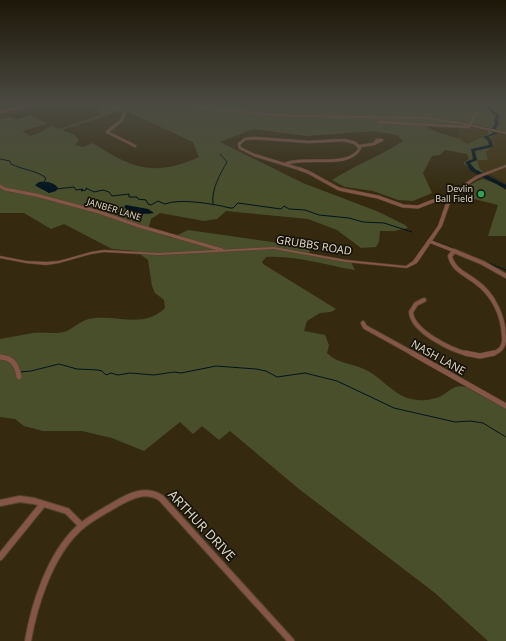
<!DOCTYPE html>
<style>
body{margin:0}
canvas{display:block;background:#352a0f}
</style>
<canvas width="506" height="641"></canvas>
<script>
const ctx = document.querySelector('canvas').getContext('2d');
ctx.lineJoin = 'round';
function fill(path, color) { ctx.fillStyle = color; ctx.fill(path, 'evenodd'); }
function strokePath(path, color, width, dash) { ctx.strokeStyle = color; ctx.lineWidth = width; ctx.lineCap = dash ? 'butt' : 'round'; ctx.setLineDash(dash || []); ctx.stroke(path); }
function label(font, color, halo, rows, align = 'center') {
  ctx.font = font + ' "Noto Sans",sans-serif'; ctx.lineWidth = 3.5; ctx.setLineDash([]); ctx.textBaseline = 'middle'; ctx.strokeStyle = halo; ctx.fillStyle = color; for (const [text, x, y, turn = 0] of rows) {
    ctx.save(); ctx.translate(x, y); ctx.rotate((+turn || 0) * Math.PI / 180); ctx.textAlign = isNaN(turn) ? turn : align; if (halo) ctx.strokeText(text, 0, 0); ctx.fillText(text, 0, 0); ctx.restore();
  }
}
const built = new Path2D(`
 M 466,125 L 488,130 L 489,133 L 467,144 L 456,137 L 461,127 Z
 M 497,132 L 506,135 L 506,183 L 480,169 L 477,160 L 488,160 L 486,152 L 492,147 L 492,141 L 489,138 Z`);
const green = new Path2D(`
 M 102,104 L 506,104 L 506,131 L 461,122 L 459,124 L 418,123 L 437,132 L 460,139 L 467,144 L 488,134 L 488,130 L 497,132 L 497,134 L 489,138 L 494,143 L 492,147 L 486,152 L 488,160 L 477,160 L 480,169 L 484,172 L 479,174 L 464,164 L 464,162 L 469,159 L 467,154 L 445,150 L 440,155 L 432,156 L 423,173 L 432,193 L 413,201 L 398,200 L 373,191 L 345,187 L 332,180 C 355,165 381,156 403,141 L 397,135 L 374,131 L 307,136 L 253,129 L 220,142 L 303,183 L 379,212 L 405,225 L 408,228 L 394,231 L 380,231 L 379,242 L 376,247 L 361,248 L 337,230 L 308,219 L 226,211 L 217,219 L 204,221 L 160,213 L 151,219 L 148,230 L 172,238 L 188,230 L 300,246 L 309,250 L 310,254 L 351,262 L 355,270 C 325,265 296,255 266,257 L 262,262 L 263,264 L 336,309 L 331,312 L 320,313 L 307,321 L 304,331 L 325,335 L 329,345 L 327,353 C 337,364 353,363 366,370 C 384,379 396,399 418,400 C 423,401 434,399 439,397 C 450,392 453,384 466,387 L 506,409 L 506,641 L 488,641 L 435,593 L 299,489 L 230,431 L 219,440 L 202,426 L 193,434 L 180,422 L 144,451 L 112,438 L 82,431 L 43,431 L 24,426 L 15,419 L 0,417 L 0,339 C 11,337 22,335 33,333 C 43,332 55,334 64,332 C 73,329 80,321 89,319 C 115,313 143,330 165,308 L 164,300 L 155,293 L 152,286 L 148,260 L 136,251 L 112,249 L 64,224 L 51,229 L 24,213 L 0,213 L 0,119 L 10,117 L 16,119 L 31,115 L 47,124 L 22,131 L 30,136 C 39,134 44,129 53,126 L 59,129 L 100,115 ZM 124,110 L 193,142 L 199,157 C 154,177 133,169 93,143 L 83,147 L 75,145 L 79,140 L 75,135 L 62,130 Z
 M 483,179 L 497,184 L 506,190 L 506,236 L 488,236 L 498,205 L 474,199 L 463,189 L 477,181 Z`);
const water = new Path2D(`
 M 39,182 C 46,181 54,182 58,188 L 56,191 L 49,193 L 36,186 L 35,185 Z
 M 126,205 L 148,209 L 154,213 C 146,215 129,213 124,207 Z`);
const stream = new Path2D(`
 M 0,159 L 10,161 L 11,164 C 23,170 36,170 46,178 L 44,182
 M 56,189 L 74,187 L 76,190 L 83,189 L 81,191 L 86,190 L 86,188 L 94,192 L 103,190 L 109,192 L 112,196 L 129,194 L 129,197 L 137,197 L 138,199 L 146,200 L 148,204 L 151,205 L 158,201 L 165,204 C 179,198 215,204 230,208 L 233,208 L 238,203 L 281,209 L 284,206 L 289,209 L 305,210 L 319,215 L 349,218 L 363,222 L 384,223 L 412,232
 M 213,204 C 211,190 220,174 227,162 L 220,154
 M 434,241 L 463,253
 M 483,261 L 506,270
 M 20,372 L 31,371 L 59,364 L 77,369 L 98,370 L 102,371 L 106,375 L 111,373 L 118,375 L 130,373 L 154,375 L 174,372 L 181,373 L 216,366 L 256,369 L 266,371 L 277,377 L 305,373 L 337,381 L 394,408 L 455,422 L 470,421 L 483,423 L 506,437`);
const river = new Path2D(`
 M 481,104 L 486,104 L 500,116 L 498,120 L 499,124 L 496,128 L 497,134 L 488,137 L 492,141 L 493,147 L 475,151 L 477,160 L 470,163 L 475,169 L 506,185 L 506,189 L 471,171 L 465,162 L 473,159 L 471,149 L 489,145 L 488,141 L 483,137 L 493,133 L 492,128 L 495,124 L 494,120 L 496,116 Z`);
const minorFar4 = new Path2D(`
 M 108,104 L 122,110 L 125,113 L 121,121 L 107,132 L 135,146
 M 0,112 L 33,104
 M 379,122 L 469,127 L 470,125
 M 377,140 L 382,140 L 374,144 Z
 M 360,146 L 374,144
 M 285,164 C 305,155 349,170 360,148 L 355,143 L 344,140 L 309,142 L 254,138 L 245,139 L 239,144 L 240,148 L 254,155 L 303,170`);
const minorFar3 = new Path2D(`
 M 300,169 L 308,172 L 339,189 L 378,197 L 403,206 L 418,207 L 433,201 L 448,201
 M 0,186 L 5,189 L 36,195 L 99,212 L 139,226 L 222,250
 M 429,241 L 457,252
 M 453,252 L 454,251`);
const minorFar2 = new Path2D(`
 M 454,251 L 483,263 L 506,276
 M 454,251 L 450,256 C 453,270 466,274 476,282 C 493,294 503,315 504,336 C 505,346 501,351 492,354
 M 424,300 L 416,304 L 411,312 C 412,331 451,350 468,354
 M 363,323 L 365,327 L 414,354`);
const minorFar1 = new Path2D(`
 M 412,353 L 506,406
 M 465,353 L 480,356 L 494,353
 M 0,357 C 13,358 17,365 19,377`);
const minor = new Path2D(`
 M 0,503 L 20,499 L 34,501 L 67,511 L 82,526
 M 0,557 L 43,504
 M 28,641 C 34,605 50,556 77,530 C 88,519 103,512 116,504 C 130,496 145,488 161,498 L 291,641`);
const tertiary = new Path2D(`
 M 144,104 L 161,104 L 290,115 L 426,117 L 469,124 L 475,113 L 466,104 L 469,104 L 477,113 L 472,125 L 506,132 L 506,134 L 465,125 L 426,119 L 290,117 Z
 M 506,165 L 506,167 L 478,178 L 457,192 L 450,203 L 442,226 L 417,263 L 407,268 L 346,262 L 274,249 L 159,255 L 104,252 L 91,254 L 59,263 L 46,265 L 26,263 L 0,258 L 0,256 L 26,261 L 46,262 L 59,261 L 91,252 L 104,250 L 159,253 L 274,247 L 346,260 L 406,266 L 413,261 L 438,226 L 446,203 L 455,190 L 476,176 Z`);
const markers = [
 [481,194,4,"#2e9e5b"]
];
const farPoinames = [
 ["Devlin",473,189],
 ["Ball Field",473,199]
];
const farStreetnames = [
 ["JANBER LANE",114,210,17]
];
const streetNames = [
 ["GRUBBS ROAD",314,246,9],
 ["NASH LANE",438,358,29]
];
const nearStreetnames = [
 ["ARTHUR DRIVE",201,526,47]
];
fill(built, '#40320f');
fill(green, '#494f2b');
fill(water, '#00131f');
strokePath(stream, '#00131f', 1);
fill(river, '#00131f');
strokePath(minorFar4, '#50452c', 3.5);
strokePath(minorFar3, '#50452c', 4);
strokePath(minorFar2, '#50452c', 5.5);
strokePath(minorFar1, '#50452c', 6);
strokePath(minor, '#50452c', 8);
strokePath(tertiary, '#50452c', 1);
strokePath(minorFar4, '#855547', 2.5);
strokePath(minorFar3, '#855547', 3);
strokePath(minorFar2, '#855547', 4);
strokePath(minorFar1, '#855547', 5);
strokePath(minor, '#855547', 6);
fill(tertiary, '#855547');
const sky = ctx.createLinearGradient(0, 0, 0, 194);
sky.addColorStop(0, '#1d1708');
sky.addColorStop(0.54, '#4b4a42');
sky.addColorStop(1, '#4b4a4200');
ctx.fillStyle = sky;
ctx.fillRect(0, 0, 506, 194);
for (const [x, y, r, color] of markers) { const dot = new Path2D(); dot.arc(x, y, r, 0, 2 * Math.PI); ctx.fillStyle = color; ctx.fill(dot); strokePath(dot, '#181308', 1.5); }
label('9px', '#dcd5c5', '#181308', farPoinames, 'right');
label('9px', '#dcd5c5', '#181308', farStreetnames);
label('11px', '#dcd5c5', '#181308', streetNames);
label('13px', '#dcd5c5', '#181308', nearStreetnames);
</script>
